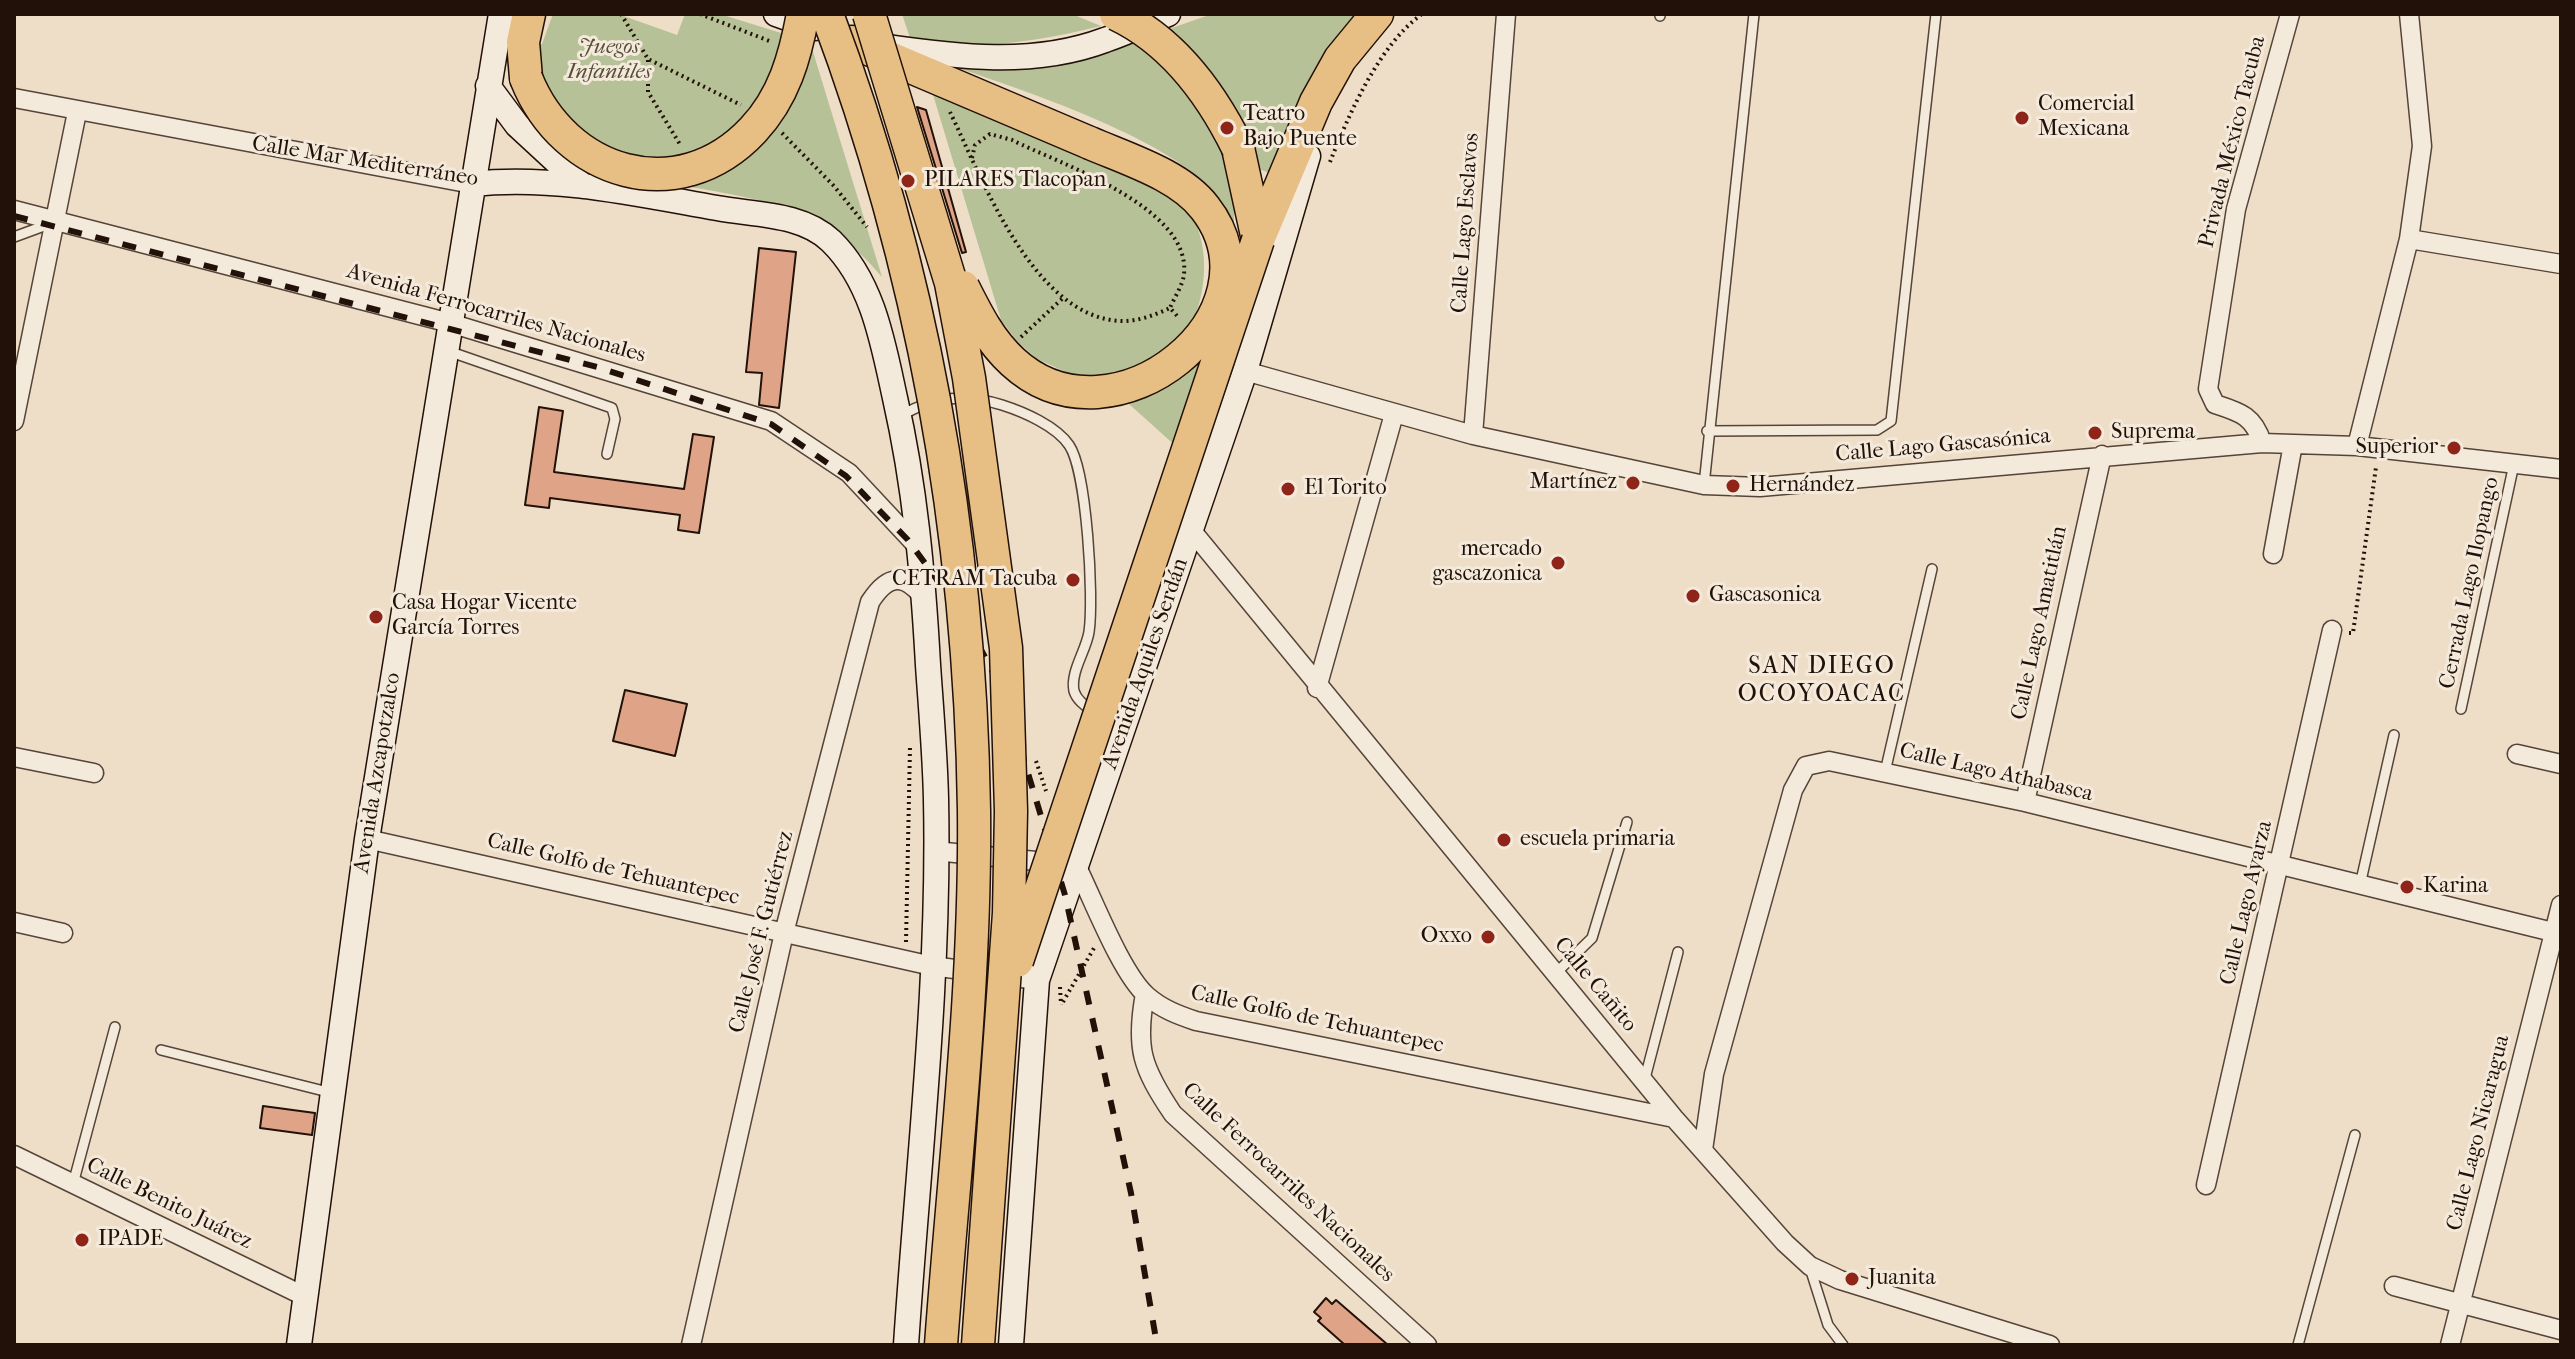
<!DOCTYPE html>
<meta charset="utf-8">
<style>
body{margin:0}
#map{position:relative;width:2575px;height:1359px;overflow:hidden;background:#eedec7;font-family:"IM FELL French Canon",serif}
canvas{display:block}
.frame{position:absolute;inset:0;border:16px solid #221108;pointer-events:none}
</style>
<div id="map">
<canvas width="2575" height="1359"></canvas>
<div class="frame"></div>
</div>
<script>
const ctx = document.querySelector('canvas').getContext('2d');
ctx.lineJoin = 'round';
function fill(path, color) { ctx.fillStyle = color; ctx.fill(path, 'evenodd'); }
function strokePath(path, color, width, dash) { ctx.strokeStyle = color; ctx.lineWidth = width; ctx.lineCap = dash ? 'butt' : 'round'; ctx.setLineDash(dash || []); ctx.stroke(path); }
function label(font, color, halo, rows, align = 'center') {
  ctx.font = font + ' "IM FELL French Canon",serif'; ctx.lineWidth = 6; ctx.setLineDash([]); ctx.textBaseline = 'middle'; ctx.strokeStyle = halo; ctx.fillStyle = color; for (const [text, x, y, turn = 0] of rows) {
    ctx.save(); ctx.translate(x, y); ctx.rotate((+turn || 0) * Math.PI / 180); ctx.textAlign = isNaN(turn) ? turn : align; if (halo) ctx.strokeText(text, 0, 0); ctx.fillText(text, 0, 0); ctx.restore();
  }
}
const green = new Path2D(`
 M 553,14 L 618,14 L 677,35 L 685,14 L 720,14 L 810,42 L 882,277 C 820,202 758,200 669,183 L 659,156 C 614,167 573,137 548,100 C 539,86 536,62 532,45 L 542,44 Z
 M 902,14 L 1072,14 L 1101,26 C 1037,42 976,51 911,41 Z
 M 1212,14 L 1356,14 L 1327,52 L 1275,175 L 1256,168 L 1234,186 L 1234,248 C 1228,228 1223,204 1208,187 C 1163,137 1021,89 955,67 L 1126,44 Z
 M 931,88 C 989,111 1173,170 1196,224 C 1209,256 1205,290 1194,320 L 1242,335 L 1198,466 L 1100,378 L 1068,373 L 1037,359 L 1017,341 L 1001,320 Z`);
const building = new Path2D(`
 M 917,107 L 926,110 L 966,252 L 962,253 Z
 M 759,248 L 796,252 L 779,408 L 759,405 L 762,373 L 746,372 Z
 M 539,407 L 563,411 L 554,472 L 684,489 L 693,434 L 714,437 L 699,533 L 678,530 L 680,515 L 550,498 L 549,508 L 525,505 Z
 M 625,690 L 687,704 L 675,756 L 613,741 Z
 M 263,1106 L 315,1113 L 312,1135 L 260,1128 Z
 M 1326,1298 L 1332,1304 L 1336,1300 L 1388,1345 L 1345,1345 L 1318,1321 L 1321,1318 L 1314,1312 Z`);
const path = new Path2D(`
 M 621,14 L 648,59 L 741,105
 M 700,14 L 772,42
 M 648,60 L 648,92 L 681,146
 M 950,112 C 982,178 1034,320 1123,321 C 1139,321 1155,315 1170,308 L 1179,318
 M 782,133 L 834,186 L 867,227
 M 972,158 L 975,145 L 990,134 L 1012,140 C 1060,164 1191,207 1184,274 C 1183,285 1174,298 1170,308
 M 1330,162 C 1349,114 1379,45 1422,14
 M 1021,337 L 1063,298
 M 2349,633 L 2353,633 L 2376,467
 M 1036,761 L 1046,791
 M 906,942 L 910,747
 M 1060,987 L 1061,1005
 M 1063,1002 L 1094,948`);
const lane = new Path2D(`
 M 1660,16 L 1660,14
 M 14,237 L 52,223
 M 448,351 L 612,408 L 615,419 L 607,454
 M 902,415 C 935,396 966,394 1002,405 C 1024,412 1056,426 1069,445 C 1087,471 1094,599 1089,632 C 1086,651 1070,672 1074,691 C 1077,701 1087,707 1095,713
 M 1707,431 L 1877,430 L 1891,421 L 1936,14
 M 1704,485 L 1754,14
 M 2461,709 L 2514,464
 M 1885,772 L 1932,569
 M 2360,885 L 2394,735
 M 1555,974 L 1592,938 L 1627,822
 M 161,1050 L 332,1093
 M 1644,1082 L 1678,952
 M 73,1184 L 115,1027
 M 1810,1268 L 1828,1325 L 1843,1345
 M 2298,1345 L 2355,1135`);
const street = new Path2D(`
 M 14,98 L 472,184
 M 14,210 L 450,323 L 771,421 L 849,473 L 920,549
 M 2409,239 L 2561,264
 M 1245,371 L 1473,435 L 1704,485 L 1760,487 L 2262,443 L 2357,446 L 2561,469
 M 14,421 L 77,112
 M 1473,435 L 1506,14
 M 2262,443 C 2254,416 2240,412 2215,404 L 2208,389 L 2236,209 L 2290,14
 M 2357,446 L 2409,239 L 2422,146 L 2409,14
 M 1192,531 L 1674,1118 L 1785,1243 L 1810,1266 L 1840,1280 L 2050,1345
 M 2273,554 L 2293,444
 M 1317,688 L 1394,414
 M 2517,754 L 2561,764
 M 14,757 L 94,773
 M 2025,802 L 2102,455
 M 367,839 L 932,966 L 1037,980
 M 935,851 L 1076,865 C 1093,899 1121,973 1147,996 C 1162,1009 1178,1015 1196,1021 L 1674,1118
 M 14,922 L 63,933
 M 1145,994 C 1135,1048 1142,1068 1173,1114 L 1427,1345
 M 1703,1150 L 1714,1074 L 1793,790 L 1806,766 L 1829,761 L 2025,802 L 2561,934
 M 14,1155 L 304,1296
 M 2206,1185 L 2332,630
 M 2394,1286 L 2561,1330
 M 691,1345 L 784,933 L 870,602 C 888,574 904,573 924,598
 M 2450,1345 L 2561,905`);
const secondary = new Path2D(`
 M 776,14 L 815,28
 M 881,46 C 956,57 1033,67 1105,40 C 1126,33 1147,23 1168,14
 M 488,86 L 517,125 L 583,186
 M 472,184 C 554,175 637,194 717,208 C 754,215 802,213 831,241 C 873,282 883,343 895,398 C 915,486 923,574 928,665 C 931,709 935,754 936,799 C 940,981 918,1164 906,1345
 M 299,1345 L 367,839 L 501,14
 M 1011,1345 L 1037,980 L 1245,371 L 1308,156`);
const highway = new Path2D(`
 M 852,42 L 1090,143
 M 526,78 L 523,42 L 529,14
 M 1238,148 L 1258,240
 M 1258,240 L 1316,102 L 1340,59 L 1377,14`);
const rail = new Path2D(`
 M 14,216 L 597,367 L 771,424 L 846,476 L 908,540 L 962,614 L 1003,691 L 1065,895 L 1131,1193 L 1157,1345`);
const highwayBridge = new Path2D(`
 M 827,14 C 923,270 970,537 974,810 C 976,988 954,1168 941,1345
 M 869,14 L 951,283 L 969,378 L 1006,648 L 1011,811 L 1009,913 L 978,1345
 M 1116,14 C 1173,41 1211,93 1238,148
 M 526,78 C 564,174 678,210 753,130 C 784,97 795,57 803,14
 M 963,287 C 977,315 990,341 1013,362 C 1114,455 1287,313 1205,208 C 1180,175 1127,159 1090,143
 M 1017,961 L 1258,240`);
const markers = [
 [2022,118,8,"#8f2418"],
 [1227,128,8,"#8f2418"],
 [908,181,8,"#8f2418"],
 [2095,433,8,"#8f2418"],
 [2454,448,8,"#8f2418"],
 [1633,483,8,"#8f2418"],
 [1733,486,8,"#8f2418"],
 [1288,489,8,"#8f2418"],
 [1558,563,8,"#8f2418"],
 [1073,580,8,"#8f2418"],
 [1693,596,8,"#8f2418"],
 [376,617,8,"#8f2418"],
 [1504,840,8,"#8f2418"],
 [2407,887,8,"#8f2418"],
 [1488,937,8,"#8f2418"],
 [82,1240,8,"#8f2418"],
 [1852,1279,8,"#8f2418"]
];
const parkNames = [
 ["Juegos",609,48],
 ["Infantiles",609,73]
];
const poiNames = [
 ["Comercial",2038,105],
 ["Mexicana",2038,130],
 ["Teatro",1243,115],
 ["Bajo Puente",1243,140],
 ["PILARES Tlacopan",924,181],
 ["Suprema",2111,433],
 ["Superior",2438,448,"right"],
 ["Martínez",1617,483,"right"],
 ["Hernández",1749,486],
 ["El Torito",1304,489],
 ["mercado",1542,550,"right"],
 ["gascazonica",1542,575,"right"],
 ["CETRAM Tacuba",1057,580,"right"],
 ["Gascasonica",1709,596],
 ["Casa Hogar Vicente",392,604],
 ["García Torres",392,629],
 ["escuela primaria",1520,840],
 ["Karina",2423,887],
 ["Oxxo",1472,937,"right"],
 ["IPADE",98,1240],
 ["Juanita",1868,1279]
];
const streetNames = [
 ["Privada México Tacuba",2233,142,-76],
 ["Calle Mar Mediterráneo",365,162,9],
 ["Calle Lago Esclavos",1466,223,-86],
 ["Avenida Ferrocarriles Nacionales",496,314,16],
 ["Calle Lago Gascasónica",1943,446,-5],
 ["Cerrada Lago Ilopango",2470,583,-78],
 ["Calle Lago Amatitlán",2040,623,-78],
 ["Avenida Aquiles Serdán",1146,664,-71],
 ["Avenida Azcapotzalco",378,773,-81],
 ["Calle Lago Athabasca",1996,773,13],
 ["Calle Golfo de Tehuantepec",613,870,13],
 ["Calle Lago Ayarza",2247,903,-77],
 ["Calle José F. Gutiérrez",762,932,-76],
 ["Calle Cañito",1595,985,50],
 ["Calle Golfo de Tehuantepec",1317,1020,12],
 ["Calle Lago Nicaragua",2479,1133,-76],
 ["Calle Ferrocarriles Nacionales",1288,1183,43],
 ["Calle Benito Juárez",169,1204,26]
];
const neighbourhoodNames = [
 ["SAN DIEGO",1822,667],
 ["OCOYOACAC",1822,695]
];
fill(green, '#b7c197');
fill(building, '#dfa387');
strokePath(building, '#221108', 2);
strokePath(lane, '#554438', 12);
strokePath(street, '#554438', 21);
strokePath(secondary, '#221108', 27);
strokePath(highway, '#221108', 35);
strokePath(path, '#221108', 4, [2, 4]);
strokePath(lane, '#f4eadb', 9);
strokePath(street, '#f4eadb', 18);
strokePath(secondary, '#f4eadb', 24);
strokePath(highway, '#e7bf84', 32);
strokePath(rail, '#221108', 6, [14, 14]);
strokePath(highwayBridge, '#221108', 35, []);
strokePath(highwayBridge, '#e7bf84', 32);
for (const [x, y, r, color] of markers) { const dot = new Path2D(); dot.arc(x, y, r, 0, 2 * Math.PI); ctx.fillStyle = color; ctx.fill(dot); strokePath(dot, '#f4eadb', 3); }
label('italic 22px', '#564f3a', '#f4eadb', parkNames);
label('22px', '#221108', '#f4eadb', poiNames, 'left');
label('22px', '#221108', '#f4eadb', streetNames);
ctx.letterSpacing = '2px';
label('24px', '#221108', '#f4eadb', neighbourhoodNames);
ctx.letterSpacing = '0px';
</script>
